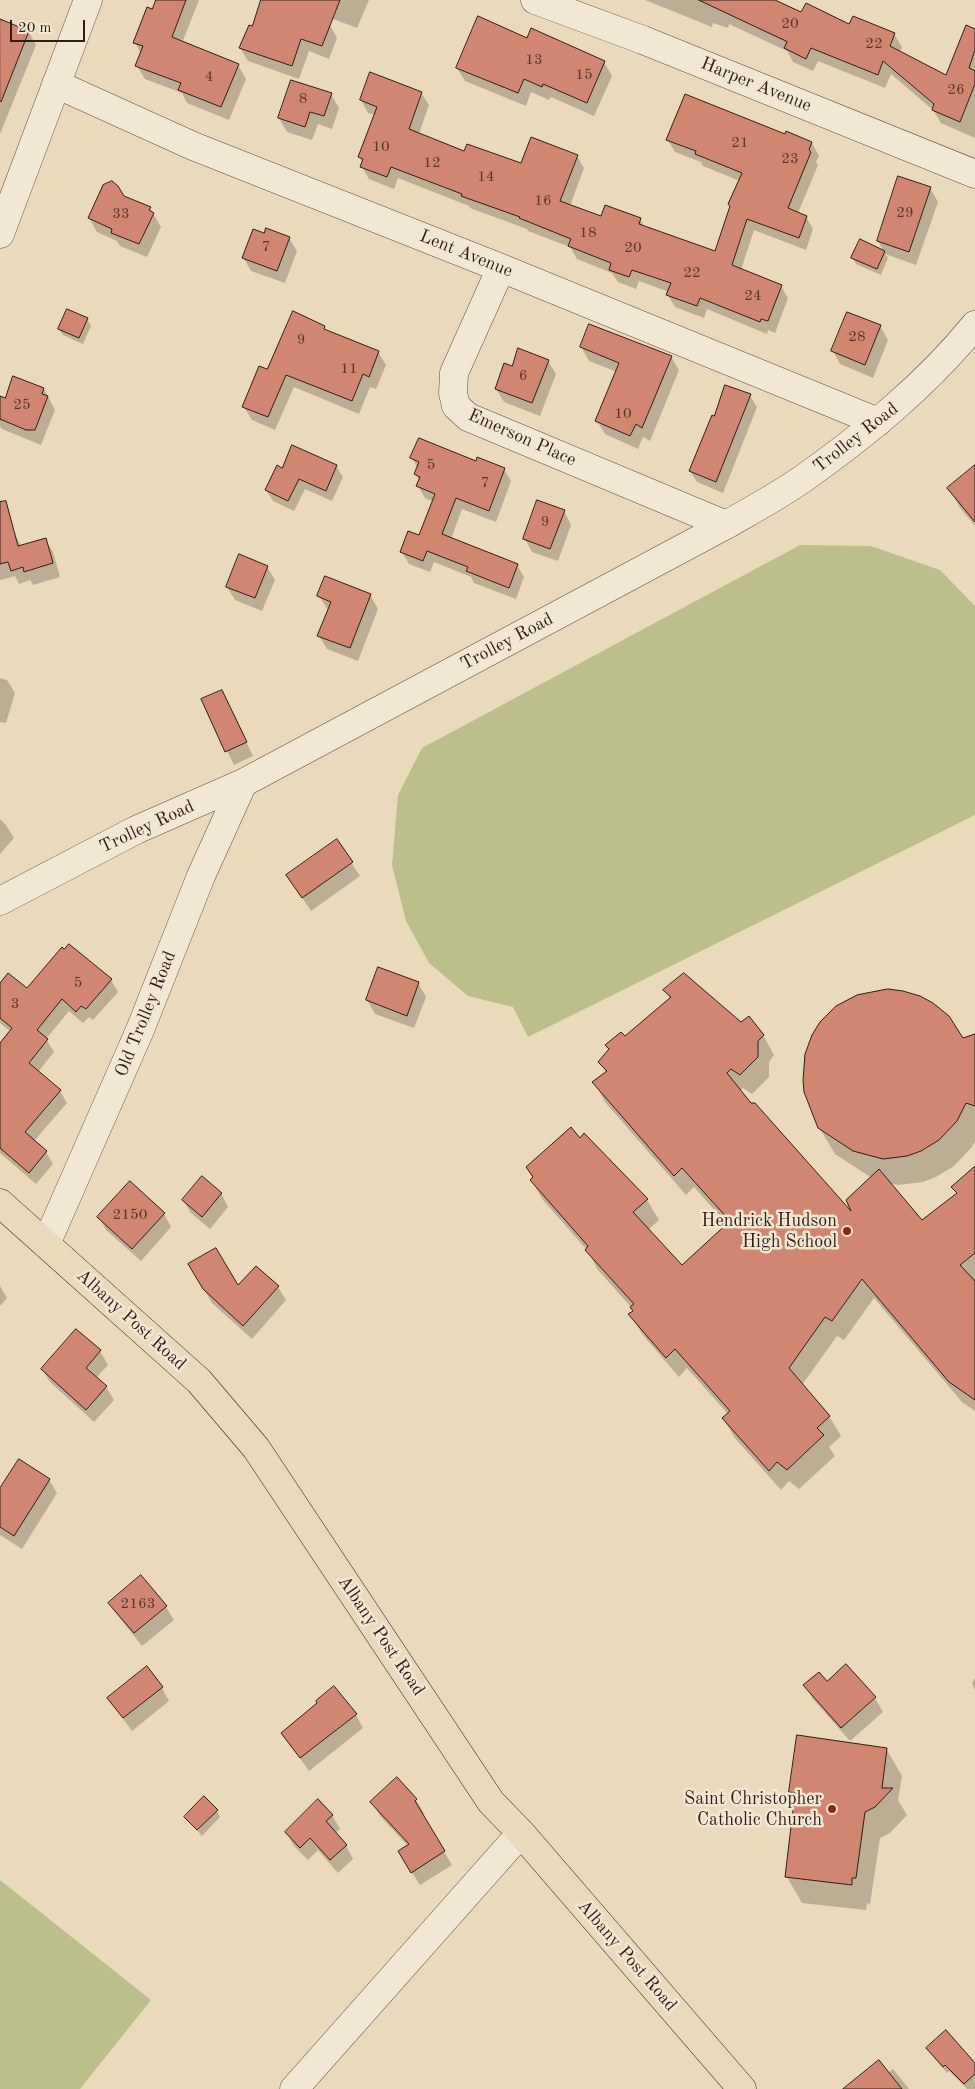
<!DOCTYPE html>
<style>
body{margin:0}
#map{position:relative;width:975px;height:2089px;overflow:hidden;background:#eadabb;font-family:"Old Standard TT",serif}
canvas{display:block}
.scale{position:absolute;left:10px;top:20px;width:75px;height:22px;box-sizing:border-box;border:2px solid #321c13;border-top:0;padding-left:6px;font-size:15px;line-height:18px;white-space:nowrap;color:#321c13;-webkit-text-stroke:4px #f1e7d3;paint-order:stroke}
</style>
<div id="map">
<canvas width="975" height="2089"></canvas>
<div class="scale">20 m</div>
</div>
<script>
const ctx = document.querySelector('canvas').getContext('2d');
ctx.lineJoin = 'round';
function fill(path, color) { ctx.fillStyle = color; ctx.fill(path, 'evenodd'); }
function strokePath(path, color, width, dash) { ctx.strokeStyle = color; ctx.lineWidth = width; ctx.lineCap = dash ? 'butt' : 'round'; ctx.setLineDash(dash || []); ctx.stroke(path); }
function label(font, color, halo, rows, align = 'center') {
  ctx.font = font + ' "Old Standard TT",serif'; ctx.lineWidth = 5; ctx.setLineDash([]); ctx.textBaseline = 'middle'; ctx.strokeStyle = halo; ctx.fillStyle = color; for (const [text, x, y, turn = 0] of rows) {
    ctx.save(); ctx.translate(x, y); ctx.rotate((+turn || 0) * Math.PI / 180); ctx.textAlign = isNaN(turn) ? turn : align; if (halo) ctx.strokeText(text, 0, 0); ctx.fillText(text, 0, 0); ctx.restore();
  }
}
const green = new Path2D(`
 M 800,545 L 871,546 L 940,570 L 975,606 L 975,815 L 528,1037 L 513,1007 L 468,996 L 429,963 L 406,921 L 392,865 L 398,795 L 422,748 Z
 M 0,1880 L 151,2000 L 80,2089 L 0,2089 Z`);
const shadow = new Path2D(`
 M 157,0 L 199,0 L 182,43 L 238,65 L 246,79 L 229,120 L 187,103 L 182,93 L 145,79 L 137,66 L 141,54 L 135,42 Z
 M 322,0 L 369,0 L 357,28 L 328,17 Z
 M 645,0 L 772,0 L 802,14 L 894,34 L 902,47 L 900,52 L 947,76 L 975,30 L 975,138 L 941,123 L 933,110 L 891,74 L 885,88 L 818,61 L 813,71 L 793,62 L 787,51 L 729,24 L 728,28 L 713,23 L 712,27 Z
 M 0,21 L 29,32 L 36,45 L 0,134 Z
 M 330,25 L 337,38 L 329,59 L 309,51 L 299,79 L 248,61 L 240,48 Z
 M 528,39 L 604,62 L 612,76 L 594,116 L 551,97 L 549,100 L 531,92 L 526,106 L 465,81 L 457,68 Z
 M 421,93 L 429,105 L 419,134 L 465,152 L 522,165 L 577,156 L 584,168 L 570,206 L 602,218 L 640,219 L 645,228 L 716,253 L 740,181 L 703,166 L 701,162 L 675,152 L 668,140 L 786,136 L 787,133 L 812,143 L 819,156 L 816,162 L 818,165 L 798,213 L 806,217 L 813,229 L 806,250 L 754,230 L 741,270 L 781,286 L 788,298 L 775,333 L 768,330 L 767,334 L 707,309 L 704,318 L 675,307 L 668,295 L 669,292 L 639,281 L 636,289 L 618,282 L 612,273 L 577,259 L 570,247 L 528,231 L 527,229 L 470,208 L 469,206 L 398,178 L 394,189 L 369,179 L 362,167 L 363,163 L 359,157 L 375,115 L 368,113 L 361,100 Z
 M 331,94 L 339,108 L 332,129 L 318,124 L 312,140 L 287,132 L 279,118 Z
 M 930,188 L 938,202 L 916,265 L 885,254 L 888,258 L 881,275 L 856,264 L 853,258 L 884,252 L 878,241 Z
 M 124,197 L 150,208 L 161,227 L 147,257 L 120,246 L 117,241 L 97,232 L 89,218 Z
 M 289,238 L 297,251 L 285,283 L 251,271 L 243,257 Z
 M 67,311 L 87,319 L 91,326 L 83,344 L 63,335 L 59,329 Z
 M 880,326 L 888,340 L 873,378 L 840,364 L 833,351 Z
 M 324,327 L 326,332 L 378,352 L 386,365 L 376,389 L 370,387 L 359,414 L 294,387 L 275,430 L 252,420 L 244,407 L 267,371 Z
 M 581,347 L 671,357 L 679,370 L 650,441 L 643,437 L 638,449 L 605,434 L 597,421 L 617,372 L 589,361 Z
 M 548,361 L 556,374 L 540,416 L 504,402 L 496,389 L 512,367 Z
 M 44,389 L 55,410 L 41,445 L 2,429 L 0,426 L 0,400 Z
 M 750,396 L 757,407 L 723,493 L 697,482 L 690,471 L 715,417 Z
 M 412,458 L 477,462 L 504,469 L 511,481 L 496,522 L 462,509 L 451,539 L 517,565 L 524,577 L 516,599 L 474,583 L 471,577 L 434,562 L 430,572 L 409,564 L 402,552 L 420,537 L 434,502 L 425,498 L 418,486 L 420,482 L 415,474 L 418,469 Z
 M 336,466 L 343,477 L 332,501 L 305,489 L 294,511 L 273,501 L 266,490 L 282,469 Z
 M 975,467 L 975,526 L 960,508 L 949,488 Z
 M 564,511 L 571,525 L 558,561 L 532,552 L 525,539 Z
 M 0,529 L 13,530 L 21,546 L 45,539 L 53,552 L 60,577 L 33,585 L 30,580 L 19,584 L 15,576 L 0,580 Z
 M 267,567 L 275,580 L 262,611 L 235,600 L 227,587 Z
 M 370,595 L 378,609 L 358,661 L 327,649 L 319,636 L 328,610 L 319,596 Z
 M 0,678 L 7,680 L 15,693 L 6,723 L 0,722 Z
 M 222,691 L 253,756 L 234,765 L 203,700 Z
 M 0,819 L 6,825 L 14,838 L 0,854 Z
 M 337,841 L 360,876 L 311,911 L 287,875 Z
 M 111,980 L 118,992 L 93,1020 L 89,1017 L 83,1023 L 69,1011 L 46,1039 L 54,1052 L 38,1072 L 60,1091 L 67,1103 L 34,1141 L 46,1152 L 53,1164 L 36,1184 L 0,1153 L 0,1045 L 11,1032 L 0,1023 L 0,985 L 27,990 Z
 M 418,983 L 426,997 L 414,1028 L 375,1014 L 367,1000 Z
 M 665,990 L 763,1035 L 774,1055 L 769,1062 L 769,1077 L 752,1094 L 743,1088 L 740,1091 L 854,1216 L 872,1178 L 835,1154 L 819,1127 L 857,996 L 888,990 L 963,1039 L 975,1035 L 975,1141 L 972,1147 L 954,1166 L 936,1177 L 923,1182 L 898,1185 L 889,1183 L 922,1221 L 957,1194 L 953,1187 L 975,1167 L 975,1411 L 962,1402 L 874,1298 L 844,1340 L 837,1336 L 802,1385 L 829,1416 L 841,1436 L 829,1447 L 835,1456 L 799,1489 L 789,1481 L 781,1490 L 735,1438 L 723,1418 L 728,1414 L 687,1368 L 679,1377 L 642,1334 L 630,1314 L 634,1311 L 631,1307 L 598,1270 L 587,1250 L 543,1200 L 531,1180 L 533,1178 L 527,1167 L 579,1140 L 647,1200 L 659,1220 L 648,1230 L 682,1267 L 728,1225 L 694,1187 L 686,1195 L 605,1102 L 594,1082 L 606,1073 L 600,1062 L 610,1051 L 607,1045 L 625,1038 L 670,999 Z
 M 221,1193 L 228,1207 L 210,1229 L 191,1213 L 183,1200 Z
 M 164,1214 L 171,1227 L 141,1261 L 106,1230 L 99,1217 Z
 M 189,1264 L 238,1287 L 256,1267 L 278,1287 L 286,1300 L 252,1339 L 212,1303 Z
 M 0,1286 L 7,1298 L 0,1306 Z
 M 100,1351 L 108,1365 L 96,1378 L 106,1387 L 114,1400 L 94,1422 L 50,1382 L 42,1369 Z
 M 49,1480 L 57,1493 L 22,1549 L 0,1535 L 0,1491 Z
 M 110,1603 L 166,1607 L 174,1620 L 142,1646 L 118,1616 Z
 M 846,1666 L 875,1698 L 883,1712 L 850,1741 L 813,1699 L 805,1686 L 827,1683 Z
 M 975,1678 L 975,1690 L 972,1683 Z
 M 162,1688 L 169,1701 L 132,1731 L 108,1698 Z
 M 356,1715 L 363,1728 L 309,1771 L 282,1733 Z
 M 887,1750 L 902,1776 L 898,1800 L 907,1815 L 890,1833 L 880,1838 L 870,1904 L 867,1903 L 866,1910 L 802,1903 L 787,1877 L 795,1801 L 790,1792 Z
 M 416,1800 L 424,1813 L 422,1815 L 452,1865 L 420,1885 L 407,1865 L 408,1846 L 380,1816 L 372,1802 Z
 M 217,1811 L 220,1817 L 202,1836 L 186,1817 Z
 M 332,1815 L 340,1829 L 335,1833 L 346,1846 L 353,1859 L 338,1873 L 318,1850 L 308,1860 L 294,1846 L 286,1832 Z
 M 927,2049 L 975,2064 L 975,2089 L 967,2089 L 949,2071 L 947,2073 Z
 M 893,2069 L 909,2089 L 845,2089 L 888,2073 Z`);
const building = new Path2D(`
 M 156,0 L 186,0 L 172,37 L 239,64 L 221,107 L 178,90 L 181,83 L 135,66 L 143,46 L 133,43 L 147,7 L 152,9 Z
 M 261,0 L 340,0 L 322,46 L 301,39 L 292,66 L 239,48 L 249,25 L 252,26 Z
 M 699,0 L 775,0 L 801,12 L 806,3 L 849,24 L 853,16 L 895,33 L 890,46 L 946,75 L 966,25 L 975,29 L 975,50 L 969,68 L 975,71 L 975,84 L 960,122 L 932,110 L 934,104 L 883,61 L 878,75 L 811,48 L 806,59 L 784,48 L 787,42 Z
 M 478,16 L 527,38 L 531,28 L 605,61 L 587,103 L 543,84 L 542,87 L 524,79 L 518,93 L 456,68 Z
 M 0,19 L 29,31 L 1,102 L 0,101 Z
 M 370,72 L 422,92 L 409,129 L 464,151 L 467,144 L 521,163 L 531,137 L 578,155 L 560,201 L 601,216 L 605,205 L 641,218 L 639,224 L 715,251 L 730,206 L 728,204 L 742,173 L 695,154 L 696,151 L 666,140 L 685,94 L 785,134 L 786,131 L 812,142 L 809,150 L 811,152 L 788,208 L 807,216 L 799,238 L 747,219 L 732,265 L 782,285 L 768,321 L 761,319 L 760,322 L 700,298 L 697,306 L 666,295 L 671,283 L 632,270 L 629,277 L 609,270 L 611,263 L 568,246 L 571,239 L 519,218 L 520,217 L 461,196 L 462,194 L 391,167 L 387,177 L 360,167 L 363,159 L 358,157 L 377,107 L 360,100 Z
 M 291,80 L 332,93 L 324,116 L 310,112 L 305,127 L 278,118 Z
 M 898,176 L 931,187 L 909,252 L 877,241 Z
 M 112,181 L 118,186 L 124,196 L 151,207 L 149,210 L 154,213 L 139,244 L 111,233 L 112,229 L 88,218 L 103,185 Z
 M 266,228 L 290,237 L 277,271 L 242,258 L 253,229 L 264,233 Z
 M 860,239 L 885,251 L 877,269 L 851,258 Z
 M 67,309 L 88,318 L 79,338 L 58,329 Z
 M 293,311 L 325,326 L 324,329 L 379,351 L 369,377 L 363,374 L 352,401 L 286,375 L 268,417 L 242,407 L 259,366 L 267,369 Z
 M 847,312 L 881,325 L 865,365 L 831,351 Z
 M 589,324 L 672,356 L 642,428 L 636,424 L 630,436 L 595,421 L 619,363 L 580,347 Z
 M 518,348 L 549,360 L 532,403 L 495,389 L 504,363 L 512,366 Z
 M 13,376 L 44,388 L 42,394 L 48,396 L 35,430 L 26,430 L 0,419 L 0,396 L 5,398 Z
 M 725,385 L 751,394 L 716,482 L 689,471 L 712,415 L 714,416 Z
 M 419,438 L 476,461 L 477,457 L 505,468 L 489,511 L 456,498 L 442,534 L 518,564 L 509,588 L 466,571 L 468,567 L 427,551 L 423,561 L 400,552 L 408,531 L 419,535 L 435,494 L 416,486 L 420,477 L 414,474 L 419,462 L 410,458 Z
 M 292,445 L 337,465 L 326,491 L 299,479 L 288,501 L 265,490 L 277,465 L 282,468 Z
 M 975,465 L 975,522 L 947,488 Z
 M 537,500 L 565,510 L 550,549 L 523,539 Z
 M 6,501 L 18,546 L 46,538 L 53,563 L 24,572 L 23,567 L 11,571 L 8,562 L 0,564 L 0,502 Z
 M 239,554 L 268,566 L 255,598 L 226,587 Z
 M 325,576 L 371,594 L 350,648 L 317,636 L 331,602 L 317,596 Z
 M 222,690 L 247,742 L 225,752 L 201,699 Z
 M 337,839 L 353,862 L 302,898 L 286,875 Z
 M 69,944 L 112,979 L 86,1009 L 81,1006 L 76,1012 L 62,999 L 37,1030 L 48,1039 L 29,1063 L 61,1090 L 25,1132 L 47,1151 L 29,1173 L 0,1148 L 0,1043 L 12,1028 L 0,1018 L 0,983 L 8,973 L 27,988 L 62,947 L 64,949 Z
 M 378,967 L 419,982 L 407,1016 L 366,1000 Z
 M 684,973 L 741,1022 L 749,1016 L 764,1035 L 758,1041 L 758,1057 L 740,1075 L 731,1069 L 727,1073 L 751,1103 L 755,1103 L 851,1211 L 846,1200 L 879,1169 L 922,1220 L 957,1193 L 951,1187 L 975,1166 L 975,1253 L 960,1265 L 975,1281 L 975,1400 L 949,1382 L 862,1279 L 832,1321 L 825,1317 L 789,1368 L 830,1416 L 817,1428 L 824,1435 L 787,1470 L 777,1462 L 769,1471 L 722,1418 L 730,1411 L 675,1349 L 666,1358 L 628,1314 L 633,1311 L 630,1307 L 634,1304 L 585,1250 L 588,1246 L 530,1180 L 533,1177 L 526,1167 L 571,1127 L 580,1138 L 584,1133 L 648,1199 L 633,1212 L 682,1265 L 730,1221 L 682,1168 L 674,1176 L 592,1082 L 607,1071 L 598,1062 L 609,1049 L 605,1045 L 621,1032 L 625,1036 L 671,997 L 663,990 Z
 M 888,989 L 903,991 L 920,996 L 933,1003 L 949,1016 L 963,1038 L 975,1034 L 975,1106 L 966,1103 L 957,1121 L 939,1140 L 921,1151 L 907,1156 L 883,1159 L 853,1151 L 818,1128 L 804,1092 L 803,1080 L 805,1054 L 812,1035 L 820,1022 L 836,1006 L 857,995 Z
 M 202,1176 L 222,1193 L 202,1217 L 182,1200 Z
 M 130,1181 L 165,1213 L 132,1249 L 97,1217 Z
 M 216,1248 L 238,1285 L 256,1266 L 279,1286 L 243,1326 L 203,1289 L 188,1264 Z
 M 76,1329 L 101,1350 L 86,1368 L 107,1386 L 86,1410 L 41,1369 Z
 M 19,1459 L 50,1479 L 14,1536 L 0,1527 L 0,1488 Z
 M 141,1575 L 167,1606 L 134,1633 L 108,1603 Z
 M 846,1664 L 876,1697 L 841,1728 L 803,1685 L 819,1672 L 827,1681 Z
 M 147,1666 L 163,1687 L 123,1718 L 107,1698 Z
 M 334,1686 L 357,1714 L 300,1758 L 281,1733 L 317,1703 L 316,1701 Z
 M 797,1735 L 887,1748 L 882,1788 L 893,1788 L 875,1807 L 865,1812 L 856,1878 L 852,1878 L 852,1885 L 785,1877 L 795,1793 L 789,1792 Z
 M 397,1777 L 417,1799 L 415,1801 L 445,1851 L 411,1873 L 398,1851 L 409,1844 L 370,1802 Z
 M 204,1796 L 218,1810 L 197,1830 L 184,1817 Z
 M 318,1799 L 333,1815 L 326,1821 L 347,1845 L 330,1860 L 310,1838 L 300,1848 L 285,1832 Z
 M 946,2030 L 975,2063 L 975,2074 L 964,2084 L 945,2065 L 943,2067 L 926,2048 Z
 M 879,2060 L 902,2089 L 843,2089 Z`);
const minor = new Path2D(`
 M 535,0 L 643,40 L 975,174
 M 56,84 L 193,146 L 501,268 L 878,422
 M 0,234 L 88,0
 M 501,268 L 454,373 L 453,393 L 456,406 L 468,417 L 726,525
 M 0,901 L 136,830 L 243,783 L 726,525 C 752,510 780,495 804,478 C 867,433 926,385 975,325
 M 46,1244 L 140,1030 L 201,876 L 243,783
 M 294,2089 L 521,1833`);
const major = new Path2D(`
 M 0,1203 L 199,1381 L 256,1448 L 491,1802 L 521,1833 L 742,2089`);
const markers = [
 [847,1231,5,"#8f2418"],
 [832,1809,5,"#8f2418"]
];
const numberNames = [
 ["20",790,24],
 ["22",874,44],
 ["13",534,60],
 ["15",584,75],
 ["4",209,77],
 ["26",956,90],
 ["8",303,99],
 ["21",740,143],
 ["10",381,147],
 ["23",790,159],
 ["12",432,163],
 ["14",486,177],
 ["16",543,201],
 ["29",905,213],
 ["33",121,214],
 ["18",588,233],
 ["7",266,247],
 ["20",633,248],
 ["22",692,273],
 ["24",753,296],
 ["28",857,337],
 ["9",301,340],
 ["11",349,369],
 ["6",523,376],
 ["25",22,405],
 ["10",623,414],
 ["5",431,465],
 ["7",485,483],
 ["9",545,522],
 ["5",78,983],
 ["3",15,1004],
 ["2150",130,1215],
 ["2163",138,1604]
];
const streetNames = [
 ["Harper Avenue",756,85,22],
 ["Lent Avenue",466,254,22],
 ["Emerson Place",522,438,24],
 ["Trolley Road",856,438,-38],
 ["Trolley Road",507,642,-28],
 ["Trolley Road",147,827,-25],
 ["Old Trolley Road",146,1014,-68],
 ["Albany Post Road",131,1320,42],
 ["Albany Post Road",381,1636,56],
 ["Albany Post Road",627,1956,49]
];
const poiNames = [
 ["Hendrick Hudson",837,1221],
 ["High School",837,1242],
 ["Saint Christopher",822,1799],
 ["Catholic Church",822,1820]
];
fill(green, '#bcbe8c');
fill(shadow, '#0003');
fill(building, '#d18672');
strokePath(building, '#321c13', 1);
strokePath(minor, '#604c3d', 29);
strokePath(major, '#321c13', 29);
strokePath(minor, '#f1e7d3', 28);
strokePath(major, '#eadabb', 28);
for (const [x, y, r, color] of markers) { const dot = new Path2D(); dot.arc(x, y, r, 0, 2 * Math.PI); ctx.fillStyle = color; ctx.fill(dot); strokePath(dot, '#f1e7d3', 2); }
label('15px', '#5a362b', null, numberNames);
label('18px', '#321c13', '#f1e7d3', streetNames);
label('18px', '#321c13', '#f1e7d3', poiNames, 'right');
</script>
